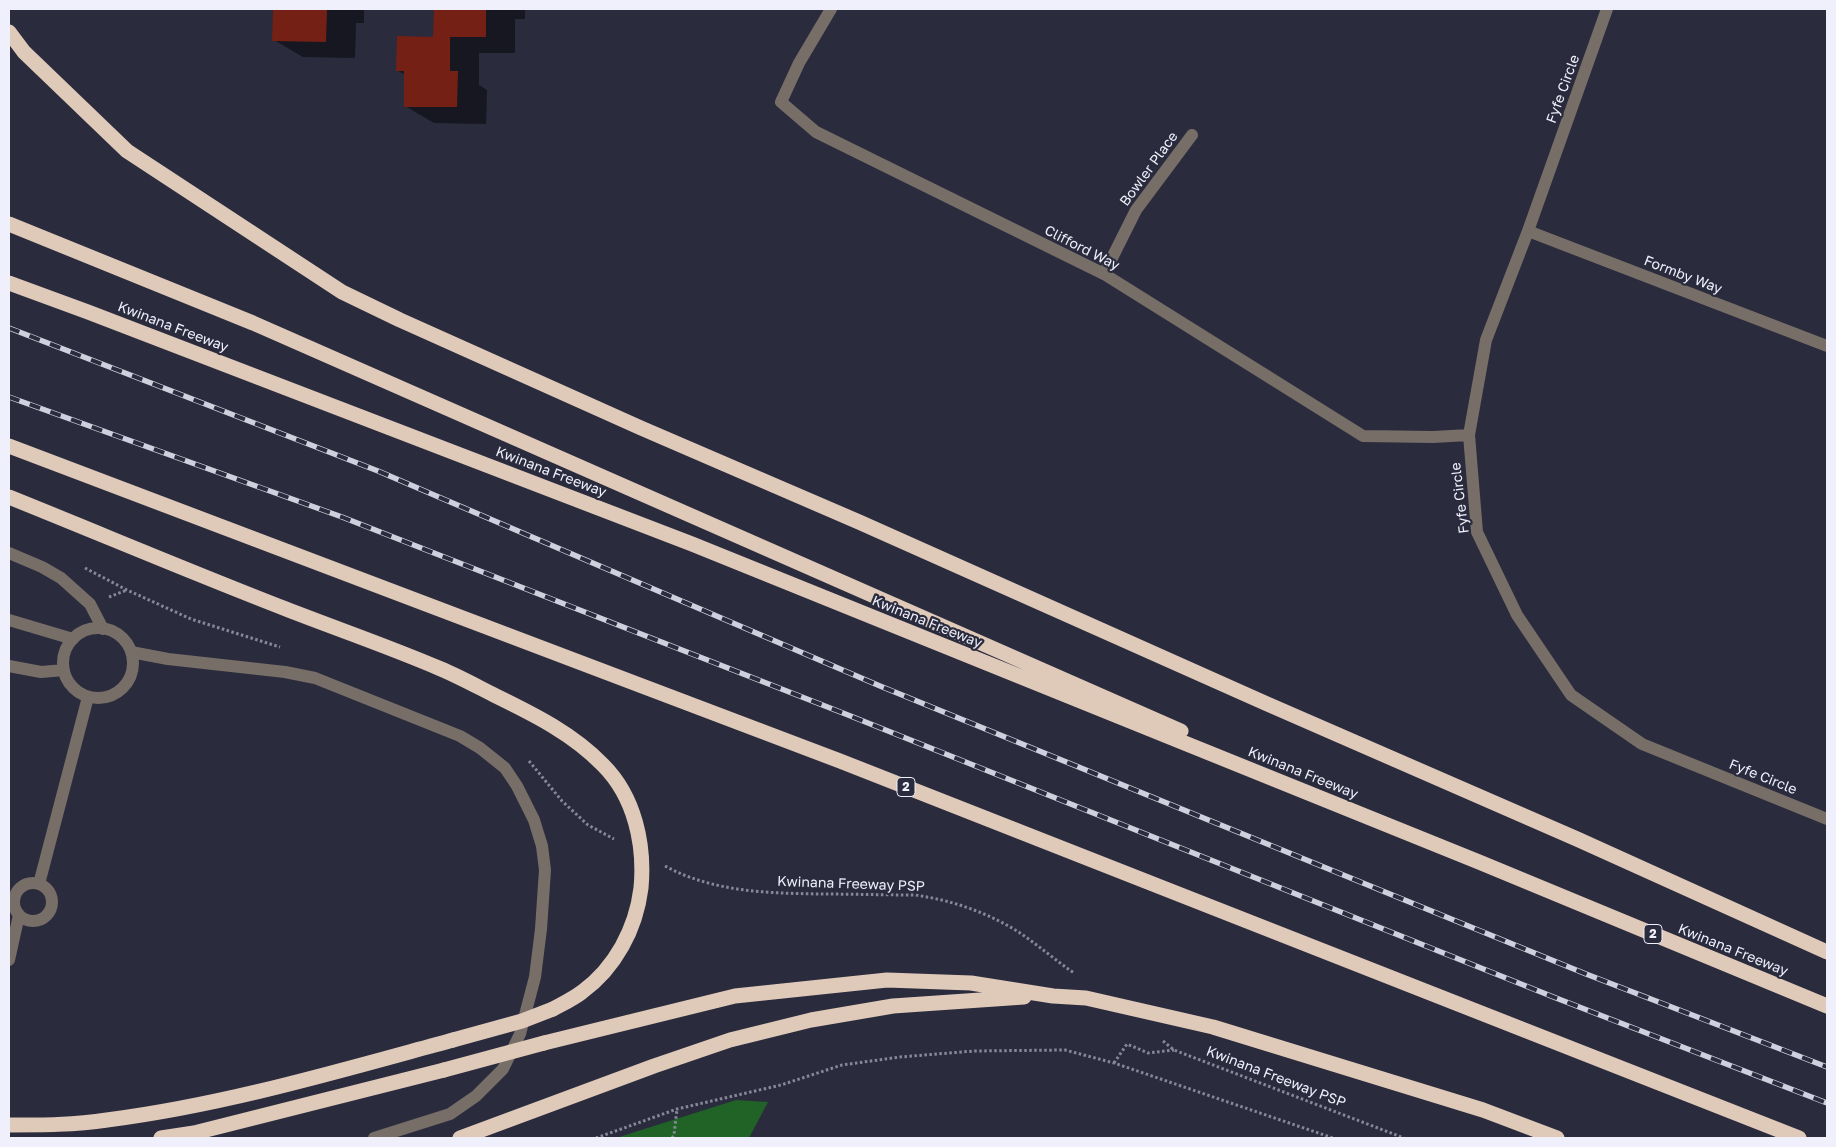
<!DOCTYPE html>
<style>
body{margin:0}
#map{position:relative;width:1836px;height:1147px;overflow:hidden;background:#2a2b3d;font-family:"Golos Text",sans-serif}
canvas{display:block}
.frame{position:absolute;inset:0;border:10px solid #eff0fc;pointer-events:none}
</style>
<div id="map">
<canvas width="1836" height="1147"></canvas>
<div class="frame"></div>
</div>
<script>
const ctx = document.querySelector('canvas').getContext('2d');
ctx.lineJoin = 'round';
function fill(path, color) { ctx.fillStyle = color; ctx.fill(path, 'evenodd'); }
function strokePath(path, color, width, dash) { ctx.strokeStyle = color; ctx.lineWidth = width; ctx.lineCap = dash ? 'butt' : 'round'; ctx.setLineDash(dash || []); ctx.stroke(path); }
function label(font, color, halo, rows, align = 'center') {
  ctx.font = font + ' "Golos Text",sans-serif'; ctx.lineWidth = 4.5; ctx.setLineDash([]); ctx.textBaseline = 'middle'; ctx.strokeStyle = halo; ctx.fillStyle = color; for (const [text, x, y, turn = 0] of rows) {
    ctx.save(); ctx.translate(x, y); ctx.rotate((+turn || 0) * Math.PI / 180); ctx.textAlign = isNaN(turn) ? turn : align; if (halo) ctx.strokeText(text, 0, 0); ctx.fillText(text, 0, 0); ctx.restore();
  }
}
const green = new Path2D(`
 M 736,1100 L 768,1102 L 749,1138 L 616,1138 Z`);
const shadow = new Path2D(`
 M 274,9 L 364,9 L 364,23 L 356,23 L 355,58 L 303,57 L 274,40 Z
 M 435,9 L 525,9 L 525,19 L 515,19 L 515,53 L 479,53 L 479,85 L 487,90 L 486,124 L 434,123 L 405,106 L 406,75 L 398,71 L 434,38 Z`);
const building = new Path2D(`
 M 273,9 L 327,9 L 326,42 L 272,41 Z
 M 434,9 L 486,9 L 486,37 L 450,37 L 450,71 L 458,71 L 457,107 L 404,107 L 404,71 L 396,71 L 397,36 L 433,37 Z`);
const path = new Path2D(`
 M 85,568 L 127,590 L 191,619 L 280,647
 M 109,597 L 127,590
 M 529,761 L 562,801 L 588,825 L 614,839
 M 665,866 C 713,892 766,893 819,894 C 851,894 883,895 915,895 C 951,900 986,912 1017,931 C 1037,944 1055,960 1074,973
 M 1163,1041 L 1174,1050 L 1404,1138
 M 1114,1063 L 1127,1044 L 1148,1053 L 1174,1050
 M 596,1138 L 677,1109 L 781,1085 L 842,1065 L 900,1057 L 974,1051 L 1065,1050 L 1114,1063 L 1333,1138
 M 672,1138 L 674,1135 L 677,1109`);
const service = new Path2D(`
 M 9,553 L 42,567 L 61,578 L 90,604 L 103,629
 M 9,620 L 73,639
 M63 663a35 35 0 1 1 70 0a35 35 0 1 1-70 0Z
 M 131,652 L 168,659 L 285,672 L 315,678 L 460,736 L 480,748 L 505,768 L 517,786 L 534,820 L 542,846 L 545,870 L 541,929 L 535,977 L 520,1034 L 503,1069 L 476,1096 L 450,1114 L 374,1138
 M 9,666 L 41,672 L 64,670
 M14 902a19 19 0 1 1 38 0a19 19 0 1 1-38 0Z
 M 39,884 L 88,697
 M 9,960 L 19,915`);
const minor = new Path2D(`
 M 831,9 L 799,63 L 781,102 L 816,132 L 1104,274 L 1363,436 L 1433,437 L 1469,435
 M 1607,9 L 1528,231 L 1486,340 L 1469,435 L 1477,532 L 1517,615 L 1571,695 L 1642,744 L 1827,819
 M 1528,231 L 1827,346
 M 1104,274 L 1136,210 L 1192,135`);
const motorway = new Path2D(`
 M 9,32 L 24,52 L 127,151 L 342,292 L 400,320 L 641,428 L 859,522 L 1265,703 L 1577,839 L 1827,952
 M 9,224 L 253,323 L 1181,731
 M 9,283 L 88,312 L 692,544 L 1479,862 L 1827,1006
 M 9,446 L 840,761 L 1799,1138
 M 9,497 C 101,534 193,573 286,609 C 337,629 390,647 441,669 C 460,677 478,687 496,696 C 535,715 573,734 603,765 C 635,797 645,845 641,888 C 636,929 615,968 582,992 C 573,999 562,1004 553,1009
 M 544,1043 L 735,996 L 887,980 L 971,983 L 1053,996 L 1086,998 L 1213,1027 L 1483,1110 L 1557,1138
 M 9,1125 C 41,1125 75,1125 107,1120 C 224,1105 339,1071 453,1040
 M 161,1138 L 194,1133 L 444,1070
 M 460,1138 L 654,1066 L 730,1040 L 811,1020 L 893,1006 L 1024,997`);
const rail = new Path2D(`
 M 9,328 L 378,471 L 880,686 L 1586,974 L 1827,1067
 M 9,397 L 342,517 L 848,715 L 1556,998 L 1827,1103`);
const motorwayBridge = new Path2D(`
 M 453,1040 L 522,1021 L 553,1009
 M 444,1070 L 544,1043`);
const shields = [
 [906,787,18],
 [1653,934,18]
];
const shieldNames = [
 ["2",906,787],
 ["2",1653,934]
];
const streetNames = [
 ["Fyfe Circle",1563,89,-70],
 ["Bowler Place",1149,169,-54],
 ["Clifford Way",1082,248,27],
 ["Formby Way",1683,275,21],
 ["Kwinana Freeway",173,327,21],
 ["Kwinana Freeway",551,472,21],
 ["Fyfe Circle",1460,498,-97],
 ["Kwinana Freeway",927,622,22],
 ["Kwinana Freeway",1303,773,22],
 ["Fyfe Circle",1763,777,22],
 ["Kwinana Freeway PSP",851,884,2],
 ["Kwinana Freeway",1733,950,22],
 ["Kwinana Freeway PSP",1276,1077,21]
];
fill(green, '#216227');
fill(shadow, '#0007');
fill(building, '#752014');
strokePath(path, '#878897', 3, [2.5, 2.5]);
strokePath(service, '#776e68', 12);
strokePath(minor, '#776e68', 12);
strokePath(motorway, '#dfc9b9', 15);
strokePath(rail, '#cfd0dd', 5.5);
strokePath(rail, '#2a2b3d', 4, [11]);
strokePath(motorwayBridge, '#dfc9b9', 15);
for (const [x, y, w] of shields) { const box = new Path2D(); box.roundRect(x - w / 2, y - 9.5, w, 19, 4); ctx.fillStyle = '#2a2b3d'; ctx.fill(box); strokePath(box, '#eff0fc', 1); }
label('bold 12px', '#eff0fc', null, shieldNames);
label('14px', '#eff0fc', '#2a2b3d', streetNames);
</script>
